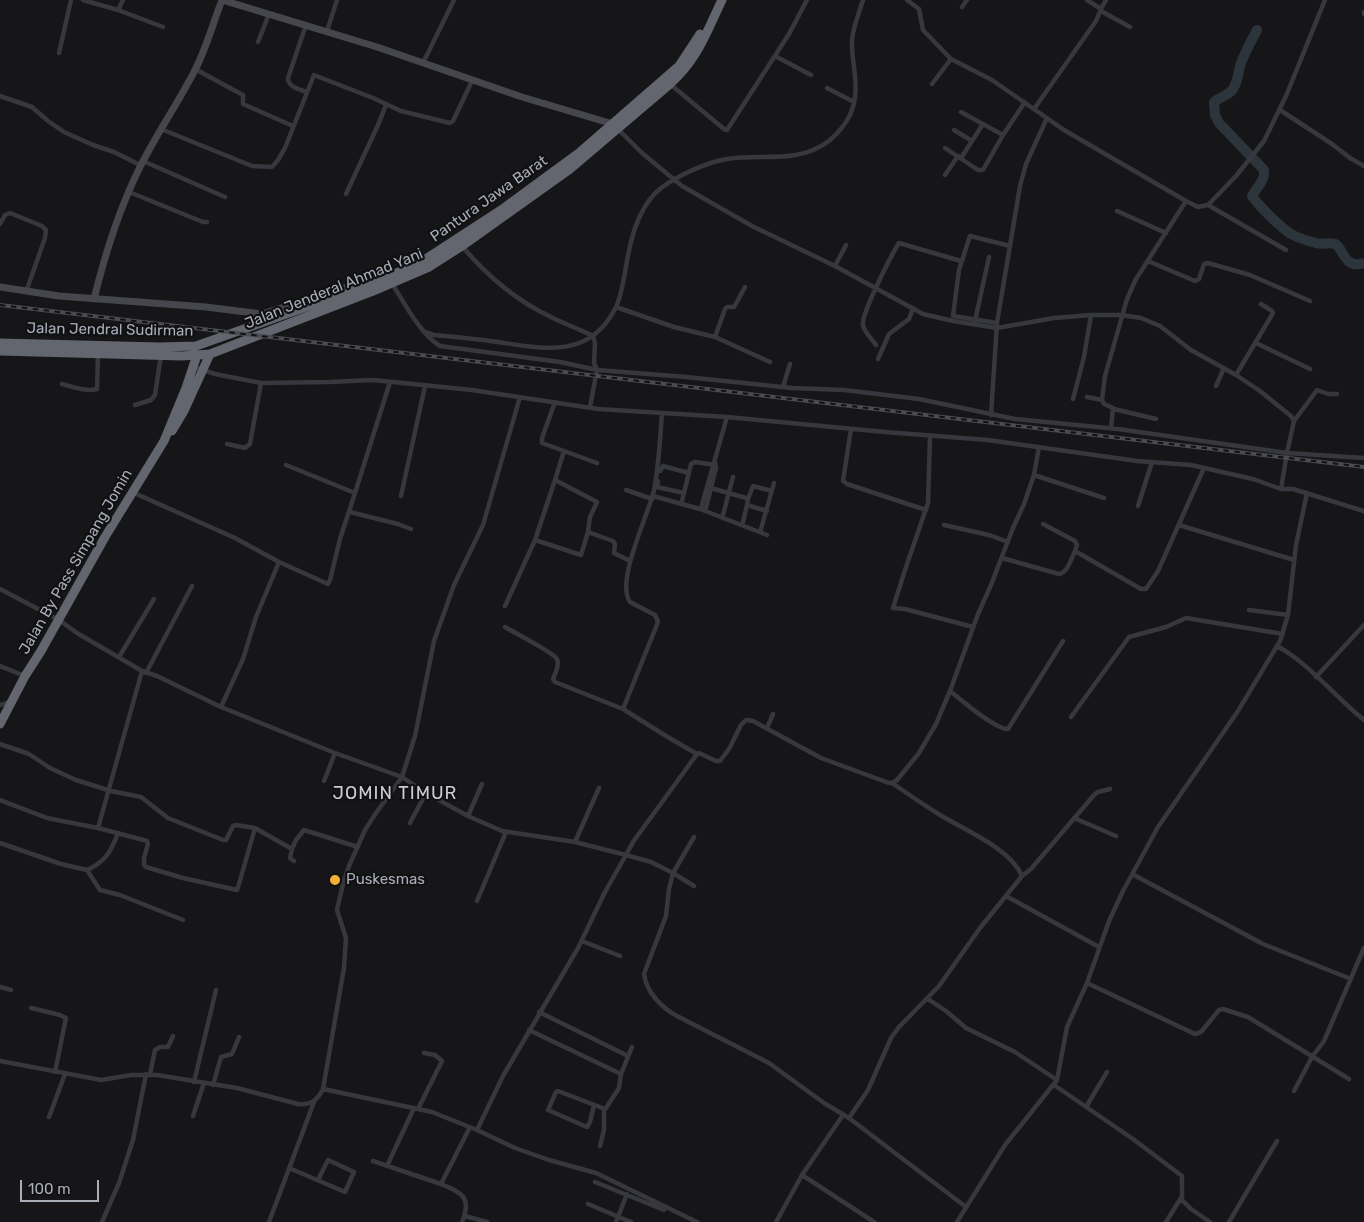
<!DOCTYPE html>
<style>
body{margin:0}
#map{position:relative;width:1364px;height:1222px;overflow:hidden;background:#161618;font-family:Rubik,sans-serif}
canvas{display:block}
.scale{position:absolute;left:20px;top:1180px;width:79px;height:22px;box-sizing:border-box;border:2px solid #a8adb8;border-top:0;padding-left:6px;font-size:15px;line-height:18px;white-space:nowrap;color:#a8adb8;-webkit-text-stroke:4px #111113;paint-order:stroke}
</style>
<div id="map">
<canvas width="1364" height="1222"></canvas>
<div class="scale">100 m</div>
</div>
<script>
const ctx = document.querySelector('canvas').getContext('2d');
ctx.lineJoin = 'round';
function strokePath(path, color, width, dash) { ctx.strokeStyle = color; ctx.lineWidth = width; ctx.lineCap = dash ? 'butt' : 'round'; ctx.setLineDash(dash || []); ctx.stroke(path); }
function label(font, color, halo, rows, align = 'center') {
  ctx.font = font + ' Rubik,sans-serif'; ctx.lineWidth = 4.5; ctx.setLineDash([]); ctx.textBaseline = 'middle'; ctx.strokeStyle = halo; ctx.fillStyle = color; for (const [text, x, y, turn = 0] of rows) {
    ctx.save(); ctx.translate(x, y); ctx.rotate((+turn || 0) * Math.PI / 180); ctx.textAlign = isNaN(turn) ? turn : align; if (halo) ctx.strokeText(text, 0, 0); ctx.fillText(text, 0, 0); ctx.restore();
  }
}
const river = new Path2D(`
 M 1257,30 C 1251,41 1244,54 1240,66 C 1238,75 1238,81 1233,89 C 1228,96 1220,97 1214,102 L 1215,115 L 1219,123 L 1264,170 C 1265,182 1257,186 1252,196 C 1260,207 1279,226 1291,234 C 1298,238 1308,241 1316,243 C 1322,245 1330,242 1335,244 C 1343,247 1344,270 1364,263`);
const street = new Path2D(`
 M 83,0 L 118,10 L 163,27
 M 907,0 L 919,9 L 923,30 L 951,59 L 992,80 L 1064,130 L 1186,201 L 1136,279 L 1127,299 L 1105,376 L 1102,400
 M 962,7 L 967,0
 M 1101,9 L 1106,0
 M 118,10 L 123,0
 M 1101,11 L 1130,27
 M 1364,12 L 1364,14
 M 306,25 L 288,78 C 288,87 299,89 306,92
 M 327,31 L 337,0
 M 258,42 L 269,14
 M 59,53 L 71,0
 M 775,56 L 811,75
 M 423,63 L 454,0
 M 195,69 L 243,95 L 243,104 L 293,126
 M 670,84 L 724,129 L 727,130 L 789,34 L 807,0
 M 932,84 L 951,59
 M 827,88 L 854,102
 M 0,96 L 32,107 L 48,121 L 64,132 L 93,145 L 114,152 L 140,165
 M 1034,109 L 1096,21 L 1101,9 L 1087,0
 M 1280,110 L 1332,144 L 1350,158 L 1364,166
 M 961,112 L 1003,135
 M 161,129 L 252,166 L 272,167 L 278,160 L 285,148 L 314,75 L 373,98 L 401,111 L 450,123 L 453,121 L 472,81
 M 618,129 L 642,153 L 682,186 L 752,226 L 835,266 L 923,314 L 953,321 L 997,328 L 1054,318 L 1091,315 L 1121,315 L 1141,318 L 1160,326 L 1191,350 L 1236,375 L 1260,391 L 1291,416 L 1294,421 L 1287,453 L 1281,489
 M 954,130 L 972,141
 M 945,148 L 978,170 L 983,170 L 1003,135 L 1025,102
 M 961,158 L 983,124
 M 143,161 L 225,197
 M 945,175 L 958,156
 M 129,192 L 203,222 L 207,222
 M 346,194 L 378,125 L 386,105
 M 1186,201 L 1198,207 L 1208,205 L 1236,176 L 1264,141 L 1286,96 L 1325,0
 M 1208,205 L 1286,250
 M 1117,211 L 1166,233
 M 0,224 L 5,215 L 10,213 L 42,226 L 46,230 L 45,238 L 26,292
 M 462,246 C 487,276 515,300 551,317 C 565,324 579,329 593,336 L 595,343 L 594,363 L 597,370 L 590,407
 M 1148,261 L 1195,281 L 1199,279 L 1204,264 L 1208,263 L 1250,275 L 1310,301
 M 835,266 L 846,245
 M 391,282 C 404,302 420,334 440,346 L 560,362 L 597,370 L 686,377 L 792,388 L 844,390 L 919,399 L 1015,419 L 1118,429 L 1287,453 L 1364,458
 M 616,307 L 674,327 L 715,337 L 770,362
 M 975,321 L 989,257
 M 997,323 L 953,316 L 959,270 L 970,236 L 1010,246
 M 425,332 L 434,335 C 456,337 477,339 498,342 C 544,349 589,359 615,309 C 623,294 625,268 629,251 C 633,229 643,202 661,188 C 677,176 707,162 727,159 C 763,153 796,165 829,141 C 837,134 845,125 850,115 C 862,88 851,67 852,40 C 853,27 859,13 863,0
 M 715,337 L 725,309 L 727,307 L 734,307 L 745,287
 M 1256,343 L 1310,369
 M 876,345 C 872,339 864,332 863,325 C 861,314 892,254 899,243 L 961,261
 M 878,359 L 889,334 L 909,319 L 913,308
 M 194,367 L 215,374 L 261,383 L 329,382 L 373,380 L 472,390 L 598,409 L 727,417 L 885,432 L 988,440 L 1137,461 L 1191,465 L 1253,479 L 1281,489 L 1293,489 L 1364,511
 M 1236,375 L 1273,313 L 1272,311 L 1261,304
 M 62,384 C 73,387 87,392 97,389 L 98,354
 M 1216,386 L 1224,368
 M 783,387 L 790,364
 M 1087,397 L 1102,400 L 1104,404 L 1113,408 L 1111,428
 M 1073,399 L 1084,357 L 1091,315
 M 555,402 L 542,438 L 542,443 L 597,463
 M 135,405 L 151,400 L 155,395 L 161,355
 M 1114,409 L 1156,419
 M 991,415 L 997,323 L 1020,186 L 1026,164 L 1047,118
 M 1294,421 L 1317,390 L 1328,394 L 1337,394
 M 851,429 L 843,481 L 847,484 L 926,510
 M 930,436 L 928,503 L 905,570 L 893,608 L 905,609 L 973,627
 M 227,444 L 245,448 L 250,444 L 261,383
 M 715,462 L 716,468 L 706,508 L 701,508 L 727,417
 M 660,471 L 663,466 L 689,473
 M 1034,475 L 1104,498
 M 555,480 L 564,451
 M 658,481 L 657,487 L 684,493 L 691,464 L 695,462 L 715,465
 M 711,488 L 746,498 L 748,499 L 747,505 L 767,511
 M 626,490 L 652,499
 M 132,492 L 235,538 L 279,562 L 328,584 L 330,580 L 340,539 L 355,493 L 286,465
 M 355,493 L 390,382
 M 401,496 L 425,386
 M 653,496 L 700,509 L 767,535
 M 748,499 L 753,486 L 772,491
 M 682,501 L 684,493
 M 1138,506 L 1152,462
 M 350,512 L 398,524 L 411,529
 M 723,515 L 733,477
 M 743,522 L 747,505
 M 1043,524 L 1075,541 L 1077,545 L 1075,551
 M 944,525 L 989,535 L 1008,542
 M 1179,525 L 1294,560
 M 761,529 L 774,483
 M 535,540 L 581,555 L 588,532
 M 1002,558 L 1059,574 C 1068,572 1071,559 1075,551 L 1141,589 L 1146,589 L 1158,571 L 1204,468
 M 0,589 L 59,620 L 77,633 L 142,671 L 157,676 L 221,707 L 335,753 L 402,777 L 426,793 L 468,816 L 502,831 L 575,842 L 626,855 L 633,842 L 697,754 L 699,753 L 716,761 L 720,761 L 729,749 L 741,725 L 746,720 L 753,721 L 821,758 L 889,783 L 892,783 L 897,780 L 919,753 L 936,724 L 950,691 L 978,614 L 991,585 L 1013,528 L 1024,504 L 1034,475 L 1039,447
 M 505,606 L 535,540 L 555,480 L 597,502 L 590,517 L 588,532 L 613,541 L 615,544 L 614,553 L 630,561
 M 1249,610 L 1288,615
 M 505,627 C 515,633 553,652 557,659 C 560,665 555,674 553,679 L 555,682 L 623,709 L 666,736 L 697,754
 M 1277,646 C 1310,664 1335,697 1364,720
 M 119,657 L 154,599
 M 0,666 L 25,676
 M 146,673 L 192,586
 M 1316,677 L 1364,625
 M 950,691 C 961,700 996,730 1008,729 L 1063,641
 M 0,705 L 10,702
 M 221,707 L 243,659 L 256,617 L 279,562
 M 623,709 L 658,622 L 655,615 L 630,602 C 615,581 649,514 654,490 C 659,465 660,439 662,413
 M 1071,717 L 1129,637 L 1166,627 L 1186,618 L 1283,634
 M 767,728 L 773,714
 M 0,744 L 29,754 L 50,768 L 76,780 L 111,791 L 141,797 L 168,818 L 223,840 L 226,840 L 233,826 L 236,825 L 255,828 L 292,849 L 296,840 L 304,830 L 358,847
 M 324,781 L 335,753
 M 0,800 L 47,818 L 98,828 L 147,841 L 148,844 L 144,858 L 144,865 L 146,867 L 183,878 L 237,890 L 239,884 L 255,828
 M 468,816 L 482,784
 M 1074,818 L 1116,836
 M 410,823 L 426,793
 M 98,828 L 142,671
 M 575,842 L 599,788
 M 0,843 L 61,864 L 87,870 L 100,890 L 120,895 L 183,920
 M 292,849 L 290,858 L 294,861
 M 87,870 C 105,862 111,852 118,833
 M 1132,874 L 1263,944 L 1351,979
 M 1022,876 L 1031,869 L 1094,795 L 1098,792 L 1110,789
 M 694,886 L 673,873 L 694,837
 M 1006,896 L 1099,947
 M 477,901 L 506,832
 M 582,941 L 620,956
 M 1087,983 L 1195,1034 L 1201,1032 L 1219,1010 L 1223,1009 L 1248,1017 L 1349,1079
 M 0,987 L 11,990
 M 928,999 L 946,1011 L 966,1028 L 1015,1052 L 1057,1080
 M 31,1008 L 60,1015 L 66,1018 L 55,1072
 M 539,1012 L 628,1056
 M 529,1030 L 621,1074 L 619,1088 L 604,1111 L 604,1130 L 600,1146
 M 0,1061 L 101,1080 L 131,1075 L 157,1075 L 237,1088 L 298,1104 C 311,1105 317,1101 323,1089 L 432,1112 L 477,1130 L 515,1148 L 549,1160 L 596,1173 L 697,1222
 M 150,1074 L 155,1050 L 160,1047 L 168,1047 L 173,1036
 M 621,1074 L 632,1047
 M 194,1082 L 216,990
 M 213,1085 L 221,1057 L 232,1054 L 239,1037
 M 1054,1085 L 1133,1139 L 1182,1176 L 1182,1200 L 1191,1209 L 1210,1222
 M 323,1089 L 344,968 L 346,938 L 337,910 L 343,884 L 349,866 L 365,830 L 376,813 L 402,777 L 415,736 L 434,641 L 454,585 L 483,525 L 520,397
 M 1294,1091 L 1312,1057 L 1324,1041 L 1364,948
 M 594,1105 L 590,1122 L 587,1127 L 548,1110 L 556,1092 L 558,1091 L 605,1109
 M 1086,1107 L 1107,1072
 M 418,1109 L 442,1061 L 435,1055 L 424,1053
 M 193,1116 L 204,1083
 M 49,1117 L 65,1074
 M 849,1118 L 868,1090 L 891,1038 L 899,1027 L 939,986 L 980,928 L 1022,876 C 1011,849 965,830 940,815 C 924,805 908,794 892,783
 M 477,1130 L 503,1076 L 578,948 L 605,892 L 626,855 L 651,862 L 673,873 L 669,889 L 666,916 L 644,974 C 646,992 662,1008 677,1016 L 769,1063 L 824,1103 L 849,1118 L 966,1207
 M 373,1161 L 441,1184
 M 387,1166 L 414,1108
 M 289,1168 L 345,1192 L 354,1172 L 328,1160 L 318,1180
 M 802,1175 L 874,1222
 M 595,1182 L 664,1210
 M 588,1204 L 631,1222
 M 465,1216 L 487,1222
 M 102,1222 L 119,1183 L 133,1140 L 146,1074
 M 269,1222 L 314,1102
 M 462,1222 C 472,1198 463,1193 441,1184 L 470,1127
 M 616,1222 L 627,1194
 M 776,1222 L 802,1175 L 843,1115
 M 957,1222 L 1005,1145 L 1057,1080 L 1067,1027 L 1087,983 L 1109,921 L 1123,891 L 1158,827 L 1238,711 L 1280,641 L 1288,615 L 1296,545 L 1307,493
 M 1166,1222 L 1181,1198
 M 1229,1222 L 1277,1141`);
const secondary = new Path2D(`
 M 0,287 L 59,296 L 206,307 L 262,314 L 350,286 L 363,286
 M 94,299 C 105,254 119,209 140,167 C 157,133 179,102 196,68 C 207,46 213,23 222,0 L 377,47 L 522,97 L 613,124`);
const highway = new Path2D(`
 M 0,343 L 160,347 L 196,346 L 368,285 L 418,264 L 504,208 L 579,153 L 679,66 L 700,34
 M 0,351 L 182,356 L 210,354 L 373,291 L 429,267 L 462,246 L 570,169 L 670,84 C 698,59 706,33 722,0
 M 172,431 L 184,411 L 210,354
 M 0,724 L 25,676 L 41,651 L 105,537 L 164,441 L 186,388 L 197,355`);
const rail = new Path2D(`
 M 0,305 L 1364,467`);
const markers = [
 [335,880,6,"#f2b134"]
];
const streetNames = [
 ["Pantura Jawa Barat",489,199,-35],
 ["Jalan Jenderal Ahmad Yani",334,289,-22],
 ["Jalan Jendral Sudirman",110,330,1],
 ["Jalan By Pass Simpang Jomin",76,562,-60]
];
const poiNames = [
 ["Puskesmas",346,880]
];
const quarterNames = [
 ["JOMIN TIMUR",395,794]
];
strokePath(river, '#2c353c', 10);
strokePath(street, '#37383d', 4.5);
strokePath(secondary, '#45474d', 7);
strokePath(highway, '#63666e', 9);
strokePath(rail, '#4a4c52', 4);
strokePath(rail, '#111113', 2, [5.5]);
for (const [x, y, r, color] of markers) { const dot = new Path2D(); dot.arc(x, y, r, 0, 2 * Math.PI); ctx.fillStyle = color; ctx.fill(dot); strokePath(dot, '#111113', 2); }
label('15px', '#a8adb8', '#111113', streetNames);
label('15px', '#a8adb8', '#111113', poiNames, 'left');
ctx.letterSpacing = '1px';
label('18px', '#c9ccd4', '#111113', quarterNames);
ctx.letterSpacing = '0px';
</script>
